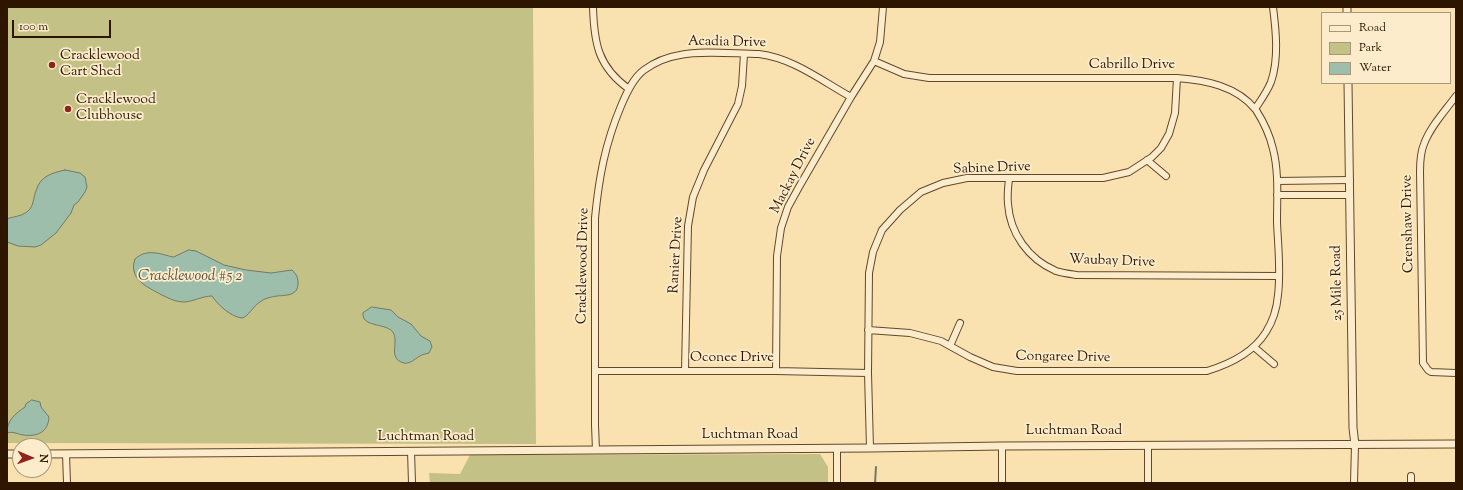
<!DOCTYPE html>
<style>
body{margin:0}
#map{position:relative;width:1463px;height:490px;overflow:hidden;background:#fae1b0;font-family:"Sorts Mill Goudy",serif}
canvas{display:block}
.frame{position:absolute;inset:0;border:8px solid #2e1500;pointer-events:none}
.legend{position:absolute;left:1321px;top:12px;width:130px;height:72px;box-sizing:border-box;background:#fceccc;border:1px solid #aa967a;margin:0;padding:5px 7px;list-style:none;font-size:12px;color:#2e1500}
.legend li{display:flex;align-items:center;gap:8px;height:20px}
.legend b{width:20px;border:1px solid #aa967a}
.north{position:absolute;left:12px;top:438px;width:40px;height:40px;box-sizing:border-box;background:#fceccc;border:1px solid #aa967a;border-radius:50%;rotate:92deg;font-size:11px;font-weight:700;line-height:16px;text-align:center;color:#2e1500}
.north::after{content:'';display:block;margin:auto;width:14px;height:18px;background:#8f2418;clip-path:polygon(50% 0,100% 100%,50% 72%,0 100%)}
.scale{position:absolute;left:12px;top:20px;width:99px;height:18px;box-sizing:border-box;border:2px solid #2e1500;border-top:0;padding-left:5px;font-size:12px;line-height:14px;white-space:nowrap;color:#2e1500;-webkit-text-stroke:3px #fceccc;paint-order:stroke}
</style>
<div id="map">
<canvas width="1463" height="490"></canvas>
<div class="frame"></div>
<ul class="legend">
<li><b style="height:5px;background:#fceccc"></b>Road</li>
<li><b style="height:11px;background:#c4c187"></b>Park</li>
<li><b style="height:11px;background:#9ebeac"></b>Water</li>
</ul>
<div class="north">N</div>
<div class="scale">100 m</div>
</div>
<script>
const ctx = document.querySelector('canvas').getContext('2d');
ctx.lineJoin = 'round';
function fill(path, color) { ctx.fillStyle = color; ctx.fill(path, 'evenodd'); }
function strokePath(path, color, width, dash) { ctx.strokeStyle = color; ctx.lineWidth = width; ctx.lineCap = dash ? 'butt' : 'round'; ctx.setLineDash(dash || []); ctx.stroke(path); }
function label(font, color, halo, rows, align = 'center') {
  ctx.font = font + ' "Sorts Mill Goudy",serif'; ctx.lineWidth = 3.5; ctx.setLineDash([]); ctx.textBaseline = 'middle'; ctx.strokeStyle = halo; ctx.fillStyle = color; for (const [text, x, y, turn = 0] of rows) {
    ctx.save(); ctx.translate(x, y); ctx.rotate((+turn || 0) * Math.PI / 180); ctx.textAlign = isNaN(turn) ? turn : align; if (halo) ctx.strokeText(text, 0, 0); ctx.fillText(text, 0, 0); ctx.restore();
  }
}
const green = new Path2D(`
 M 7,7 L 533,7 L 536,444 L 7,443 Z
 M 820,454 L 828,467 L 828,483 L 430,483 L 429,473 L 460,474 L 470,455 Z`);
const water = new Path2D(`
 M 65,170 L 80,173 L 85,177 L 87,187 L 85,192 L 78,202 L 74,205 L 71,213 L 56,233 L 41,245 L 35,247 L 18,246 L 7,242 L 7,219 C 14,216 21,217 28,211 C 34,206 33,198 36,191 C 40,176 52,173 65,170 Z
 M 189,250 L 196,251 L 224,265 L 246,270 L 271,273 L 292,270 C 296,274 298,277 298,283 C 298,296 287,295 277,296 C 271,297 265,298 260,302 C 254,305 247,318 242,318 C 231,317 218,305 212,296 C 203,296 194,301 185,302 C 176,302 170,299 162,295 C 147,287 128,279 135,259 C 147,248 160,254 173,257 Z
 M 372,307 L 391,310 L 398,317 L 411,324 L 421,336 L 430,341 L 432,347 L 429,353 C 426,354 423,354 420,356 C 414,359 409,366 401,362 C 388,356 400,340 392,331 C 384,323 361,327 363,313 Z
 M 32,400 L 40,402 L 41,407 L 49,417 C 48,432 38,437 23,435 C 17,434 13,431 7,433 C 7,420 15,414 25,407 L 26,404 Z`);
const stream = new Path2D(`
 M 875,483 L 876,467`);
const minor = new Path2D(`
 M 593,7 C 594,43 598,67 629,89
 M 1456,96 C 1445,111 1430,127 1424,144 C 1420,153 1420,163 1420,172 L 1423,363 L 1428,370 L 1431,372 L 1456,373
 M 1255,109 C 1261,100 1267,92 1271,82 C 1279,59 1276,31 1273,7
 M 1147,160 L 1166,176
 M 1009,179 C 1008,187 1007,195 1008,204 C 1010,233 1028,259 1056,271 C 1062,273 1070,274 1077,275 L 1279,276
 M 1277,181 L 1350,180
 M 1277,195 L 1350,195
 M 868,330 L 910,333 L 941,341 L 970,357 L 993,367 L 1017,371 L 1207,371 C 1230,364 1253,353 1266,332 C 1273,321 1277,307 1278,295 C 1281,271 1278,246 1277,222 C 1277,198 1279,172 1273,149 C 1270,136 1263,121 1256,110 C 1237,86 1205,80 1177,78 L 929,78 L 904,74 L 874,61
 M 950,346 L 960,323
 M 1254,347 L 1274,364
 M 595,371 L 776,371 L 868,373
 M 685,371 L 688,226 L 693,197 L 704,170 L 738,104 L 742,86 L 744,54
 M 776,371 L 777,256 L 781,228 L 788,207 L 799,187 L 851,97 L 874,61 L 880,42 L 883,7
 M 870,448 L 868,373 L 869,273 L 873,252 L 882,230 L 900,210 L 921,192 L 943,183 L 967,178 L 1103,178 L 1129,172 L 1152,157 L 1161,148 L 1169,134 L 1175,113 L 1177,78
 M 596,450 L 595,425 L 595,218 C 599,177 605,144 621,106 C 626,94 633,78 644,70 C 655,62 667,57 680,55 C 702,50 736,54 759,54 C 793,58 822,81 851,97
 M 411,451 L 412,483
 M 66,454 L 67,483
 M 1411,476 L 1411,483
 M 837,483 L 837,448
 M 1002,483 L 1002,446
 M 1148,483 L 1148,445
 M 1354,483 L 1355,445`);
const tertiary = new Path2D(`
 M 1347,7 L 1347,13
 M 1348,83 L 1353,428 L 1355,445
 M 7,454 L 20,454
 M 44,454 L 870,448 L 1002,446 L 1456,444`);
const markers = [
 [52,65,4,"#8f2418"],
 [68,109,4,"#8f2418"]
];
const streetNames = [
 ["Acadia Drive",727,43,1],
 ["Cabrillo Drive",1132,66],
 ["Sabine Drive",992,169,-2],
 ["Mackay Drive",794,176,-63],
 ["Crenshaw Drive",1409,224,-91],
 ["Ranier Drive",677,255,-87],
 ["Waubay Drive",1112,262,2],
 ["Cracklewood Drive",584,266,-89],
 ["25 Mile Road",1338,283,-91],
 ["Congaree Drive",1063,358,1],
 ["Oconee Drive",732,359],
 ["Luchtman Road",1074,432],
 ["Luchtman Road",750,436],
 ["Luchtman Road",426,438]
];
const poiNames = [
 ["Cracklewood",60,57],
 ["Cart Shed",60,73],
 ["Cracklewood",76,101],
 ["Clubhouse",76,117]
];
const waterNames = [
 ["Cracklewood #5 2",190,277]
];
fill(green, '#c4c187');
fill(water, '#9ebeac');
strokePath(water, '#717a67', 1);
strokePath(stream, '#717a67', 2);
strokePath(minor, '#61482c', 8);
strokePath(tertiary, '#61482c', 9);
strokePath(minor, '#fceccc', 6);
strokePath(tertiary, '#fceccc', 7);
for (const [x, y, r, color] of markers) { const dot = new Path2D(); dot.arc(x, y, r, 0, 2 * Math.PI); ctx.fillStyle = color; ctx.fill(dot); strokePath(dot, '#fceccc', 1.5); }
label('14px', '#2e1500', '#fceccc', streetNames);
label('14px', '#2e1500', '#fceccc', poiNames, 'left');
label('italic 15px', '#55503c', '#fceccc', waterNames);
</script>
